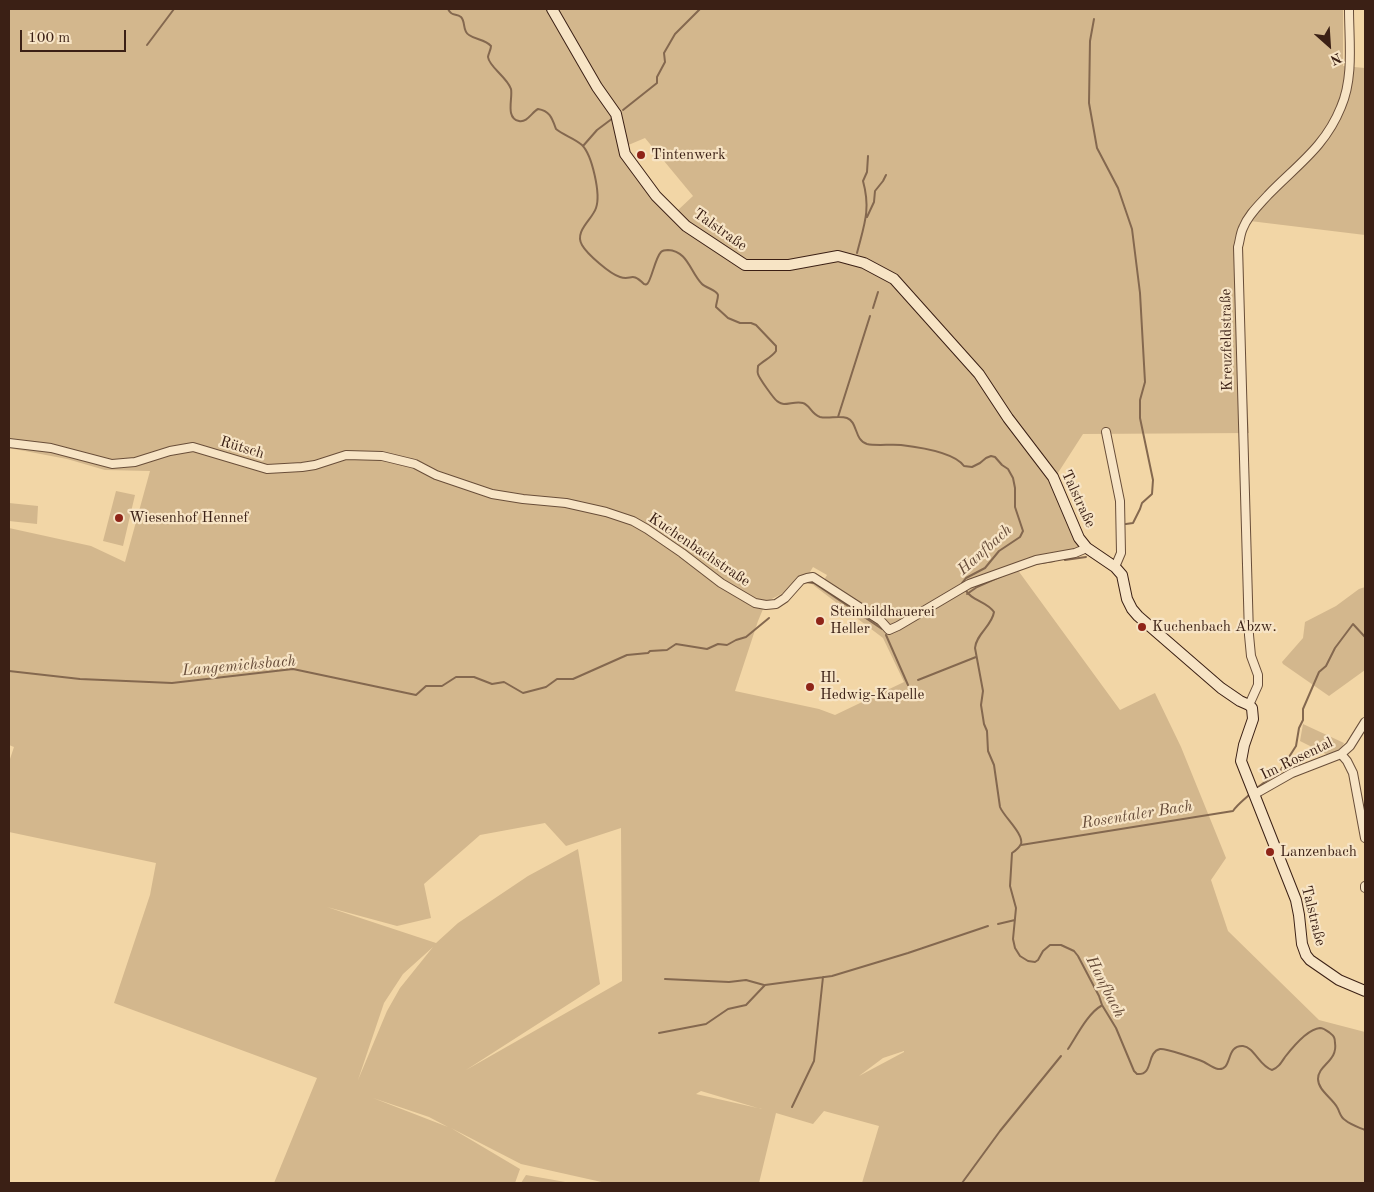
<!DOCTYPE html>
<meta charset="utf-8">
<style>
body{margin:0}
#map{position:relative;width:1374px;height:1192px;overflow:hidden;background:#f2d6a6;font-family:"Old Standard TT",serif}
canvas{display:block}
.frame{position:absolute;inset:0;border:10px solid #3b2015;pointer-events:none}
.north{position:absolute;left:1304px;top:20px;width:50px;height:50px;-webkit-text-stroke:4px #f7e4c5;paint-order:stroke;rotate:154deg;font-size:14px;font-weight:700;line-height:20px;text-align:center;color:#3b2015}
.north::after{content:'';display:block;margin:auto;width:18px;height:22px;background:#3b2015;clip-path:polygon(50% 0,100% 100%,50% 72%,0 100%)}
.scale{position:absolute;left:20px;top:30px;width:106px;height:22px;box-sizing:border-box;border:2px solid #3b2015;border-top:0;padding-left:6px;font-size:15px;line-height:18px;white-space:nowrap;color:#3b2015;-webkit-text-stroke:4px #f7e4c5;paint-order:stroke}
</style>
<div id="map">
<canvas width="1374" height="1192"></canvas>
<div class="frame"></div>
<div class="north">N</div>
<div class="scale">100 m</div>
</div>
<script>
const ctx = document.querySelector('canvas').getContext('2d');
ctx.lineJoin = 'round';
function fill(path, color) { ctx.fillStyle = color; ctx.fill(path, 'evenodd'); }
function strokePath(path, color, width, dash) { ctx.strokeStyle = color; ctx.lineWidth = width; ctx.lineCap = dash ? 'butt' : 'round'; ctx.setLineDash(dash || []); ctx.stroke(path); }
function label(font, color, halo, rows, align = 'center') {
  ctx.font = font + ' "Old Standard TT",serif'; ctx.lineWidth = 4.5; ctx.setLineDash([]); ctx.textBaseline = 'middle'; ctx.strokeStyle = halo; ctx.fillStyle = color; for (const [text, x, y, turn = 0] of rows) {
    ctx.save(); ctx.translate(x, y); ctx.rotate((+turn || 0) * Math.PI / 180); ctx.textAlign = isNaN(turn) ? turn : align; if (halo) ctx.strokeText(text, 0, 0); ctx.fillText(text, 0, 0); ctx.restore();
  }
}
const green = new Path2D(`
 M 9,9 L 1343,9 L 1343,66 L 1365,68 L 1365,235 L 1250,221 L 1243,242 L 1245,365 L 1249,433 L 1083,434 L 1056,476 L 1088,545 L 1017,569 L 1120,710 L 1155,693 L 1181,747 L 1226,858 L 1211,880 L 1228,931 L 1319,1020 L 1365,1032 L 1365,1183 L 862,1183 L 879,1126 L 824,1111 L 813,1124 L 776,1113 L 759,1183 L 606,1183 L 521,1164 L 451,1128 L 520,1169 L 515,1183 L 274,1183 L 317,1078 L 114,1003 L 150,895 L 156,863 L 9,832 L 9,762 L 14,747 L 9,745 L 9,528 L 91,546 L 125,562 L 150,471 L 105,470 L 67,459 L 9,448 ZM 645,138 L 693,196 L 677,211 L 658,193 L 627,153 L 626,146 ZM 813,567 L 827,575 L 824,580 L 810,572 ZM 800,575 L 883,638 L 904,682 L 835,715 L 819,709 L 735,691 L 758,621 L 766,602 L 785,592 ZM 545,823 L 566,846 L 621,828 L 622,981 L 466,1070 L 600,984 L 578,849 L 528,876 L 458,923 L 436,943 L 327,907 L 397,926 L 431,918 L 424,884 L 480,835 ZM 433,947 L 400,988 L 387,1011 L 358,1080 L 384,1003 L 403,974 ZM 904,1051 L 904,1052 L 859,1076 L 883,1058 ZM 701,1091 L 761,1109 L 762,1109 L 696,1094 ZM 373,1098 L 429,1117 L 448,1127 Z
 M 116,491 L 135,495 L 123,546 L 103,541 Z
 M 9,503 L 38,506 L 37,524 L 9,521 Z
 M 1365,587 L 1365,670 L 1329,696 L 1283,664 L 1282,662 L 1303,638 L 1305,622 L 1336,606 L 1359,589 Z
 M 1303,724 L 1344,743 L 1341,749 L 1330,756 L 1300,741 Z
 M 526,1175 L 571,1183 L 521,1183 Z`);
const stream = new Path2D(`
 M 448,9 C 452,17 456,13 461,17 C 466,22 462,31 469,35 C 476,40 485,39 491,46 C 491,50 488,54 488,57 C 489,67 507,77 511,89 C 513,98 505,118 519,121 C 527,123 532,112 538,109 C 550,111 552,118 556,129 C 563,135 574,138 582,145 C 592,155 601,194 596,208 C 592,220 574,231 582,245 C 587,254 610,274 620,277 C 632,281 631,271 644,284 C 645,284 646,285 647,284 C 651,282 655,258 661,252 C 663,250 665,250 668,250 C 688,251 690,272 702,284 C 706,288 717,290 718,295 C 718,299 716,304 716,307 L 728,318 L 740,323 L 751,323 L 756,325 L 776,346 L 776,351 C 772,357 763,361 758,366 C 758,369 757,371 758,374 C 759,378 774,399 777,401 C 779,403 783,404 784,404 C 790,404 797,401 803,403 C 810,405 811,414 820,417 C 829,419 839,415 847,418 C 858,422 854,440 867,444 C 876,446 891,444 901,445 C 918,447 954,452 964,466 L 972,467 L 980,463 L 986,458 L 991,456 L 995,457 L 1002,465 L 1008,469 L 1013,478 L 1015,488 L 1015,507 L 1023,531 L 1020,537 L 999,551 L 985,568 L 966,578 L 962,583 L 963,585
 M 1094,19 L 1090,41 L 1089,103 L 1097,148 L 1118,188 L 1132,229 L 1140,293 L 1145,382 L 1140,400 L 1140,418 L 1153,480 L 1152,494 L 1142,503 L 1140,509 L 1133,523 L 1126,524
 M 147,45 L 174,9
 M 623,110 L 657,83 L 657,77 L 665,62 L 664,53 L 675,34 L 700,9
 M 583,146 L 597,130 L 613,118
 M 867,217 L 874,202 L 875,191 L 883,181 L 886,175
 M 857,253 C 864,225 871,210 863,181 L 867,172 L 868,156
 M 873,308 L 878,292
 M 838,417 L 870,316
 M 1065,560 L 1086,557
 M 1034,564 L 1054,561
 M 805,582 L 814,583 L 882,629
 M 965,589 C 971,601 987,601 994,612 C 992,626 976,634 975,648 L 983,691 L 981,705 L 984,724 L 987,731 L 988,751 L 994,765 L 1000,807 C 1004,817 1024,834 1021,844 C 1019,848 1015,851 1012,853 L 1010,886 L 1016,908 L 1013,939 L 1015,948 L 1020,956 L 1028,961 L 1035,962 L 1038,960 L 1043,951 L 1050,945 L 1061,945 L 1074,951 L 1078,956 L 1099,996 L 1102,1005 L 1116,1028 L 1134,1071 L 1137,1074 C 1154,1076 1146,1052 1160,1049 C 1165,1048 1197,1059 1204,1062 C 1208,1064 1213,1068 1218,1069 C 1233,1071 1225,1045 1243,1046 C 1254,1047 1260,1067 1272,1070 C 1278,1068 1281,1063 1285,1057 C 1292,1048 1307,1029 1320,1028 C 1324,1028 1327,1031 1330,1033 C 1334,1036 1335,1038 1335,1043 C 1338,1061 1318,1065 1318,1079 C 1318,1090 1332,1098 1337,1107 C 1340,1112 1340,1117 1345,1120 C 1351,1125 1358,1127 1365,1130
 M 967,594 L 977,587 L 1004,575
 M 886,635 L 908,685
 M 9,671 L 80,679 L 172,683 L 293,669 L 416,695 L 426,686 L 442,686 L 456,677 L 474,677 L 492,684 L 504,682 L 523,693 L 546,687 L 557,679 L 573,679 L 627,655 L 648,653 L 650,651 L 667,650 L 676,644 L 707,649 L 718,644 L 727,645 L 736,640 L 746,637 L 769,618
 M 918,680 L 976,657
 M 1258,787 L 1280,771 L 1296,746 L 1299,728 L 1303,720 L 1303,709 L 1319,672 L 1326,666 L 1335,648 L 1353,624 L 1365,637
 M 1021,845 L 1233,811 C 1238,804 1244,800 1250,794
 M 998,924 L 1015,920
 M 665,979 L 729,982 L 746,980 L 764,985
 M 659,1033 L 706,1024 L 728,1009 L 746,1005 L 765,985 L 832,976 L 908,953 L 988,926
 M 1068,1049 C 1076,1037 1088,1013 1101,1006
 M 792,1107 L 814,1061 L 823,977
 M 962,1183 L 1000,1131 L 1061,1056`);
const street = new Path2D(`
 M 1106,432 L 1120,501 L 1121,553 L 1115,567
 M 9,443 L 51,448 L 112,464 L 135,462 L 170,451 L 193,447 L 267,469 L 302,467 L 315,465 L 346,455 L 382,456 L 415,464 L 436,475 L 492,494 L 523,499 L 566,503 L 606,512 L 633,521 L 647,529 L 682,553 L 721,583 L 755,603 L 766,605 L 776,604 L 785,598 L 801,580 L 807,578 L 813,577 L 881,621 L 889,630 L 898,626 L 969,584 L 1036,560 L 1075,553 L 1087,548
 M 1249,705 L 1258,685 L 1258,675 L 1251,656 L 1249,635 L 1238,247 C 1240,241 1240,234 1243,228 C 1248,215 1259,205 1268,195 C 1297,165 1325,147 1341,107 C 1354,77 1349,41 1349,9
 M 1341,754 L 1347,761 L 1353,773 L 1365,838
 M 1255,794 L 1292,773 L 1341,754 L 1350,746 L 1365,722
 M 1365,888 L 1365,886`);
const secondary = new Path2D(`
 M 552,9 L 597,87 L 616,114 L 625,154 L 656,196 L 686,226 L 745,265 L 789,265 L 838,256 L 864,263 L 894,279 L 979,374 L 1008,418 L 1053,477 L 1079,538 L 1087,548 L 1115,567 L 1122,575 L 1127,599 L 1132,609 L 1138,616 L 1221,688 L 1240,701 L 1249,705 L 1252,708 L 1253,719 L 1244,745 L 1241,761 L 1296,900 L 1299,915 L 1302,944 L 1306,955 L 1310,960 L 1339,980 L 1365,991`);
const markers = [
 [641,155,5,"#8f2418"],
 [119,518,5,"#8f2418"],
 [820,621,5,"#8f2418"],
 [1142,627,5,"#8f2418"],
 [810,687,5,"#8f2418"],
 [1270,852,5,"#8f2418"]
];
const poiNames = [
 ["Tintenwerk",651,155],
 ["Wiesenhof Hennef",129,518],
 ["Steinbildhauerei",830,612],
 ["Heller",830,629],
 ["Kuchenbach Abzw.",1152,627],
 ["Hl.",820,678],
 ["Hedwig-Kapelle",820,695],
 ["Lanzenbach",1280,852]
];
const streetNames = [
 ["Talstraße",720,230,35],
 ["Kreuzfeldstraße",1227,340,-91],
 ["Rütsch",242,448,17],
 ["Talstraße",1078,499,65],
 ["Kuchenbachstraße",699,550,34],
 ["Im Rosental",1297,759,-26],
 ["Talstraße",1313,916,76]
];
const waterNames = [
 ["Hanfbach",985,550,-42],
 ["Langemichsbach",239,666,-5],
 ["Rosentaler Bach",1137,815,-9],
 ["Hanfbach",1105,987,63]
];
fill(green, '#d3b78d');
strokePath(stream, '#84684f', 2);
strokePath(street, '#694e39', 10);
strokePath(secondary, '#3b2015', 12);
strokePath(street, '#f7e4c5', 8);
strokePath(secondary, '#f7e4c5', 10);
for (const [x, y, r, color] of markers) { const dot = new Path2D(); dot.arc(x, y, r, 0, 2 * Math.PI); ctx.fillStyle = color; ctx.fill(dot); strokePath(dot, '#f7e4c5', 2); }
label('15px', '#3b2015', '#f7e4c5', poiNames, 'left');
label('15px', '#3b2015', '#f7e4c5', streetNames);
label('italic 16px', '#654a37', '#f7e4c5', waterNames);
</script>
